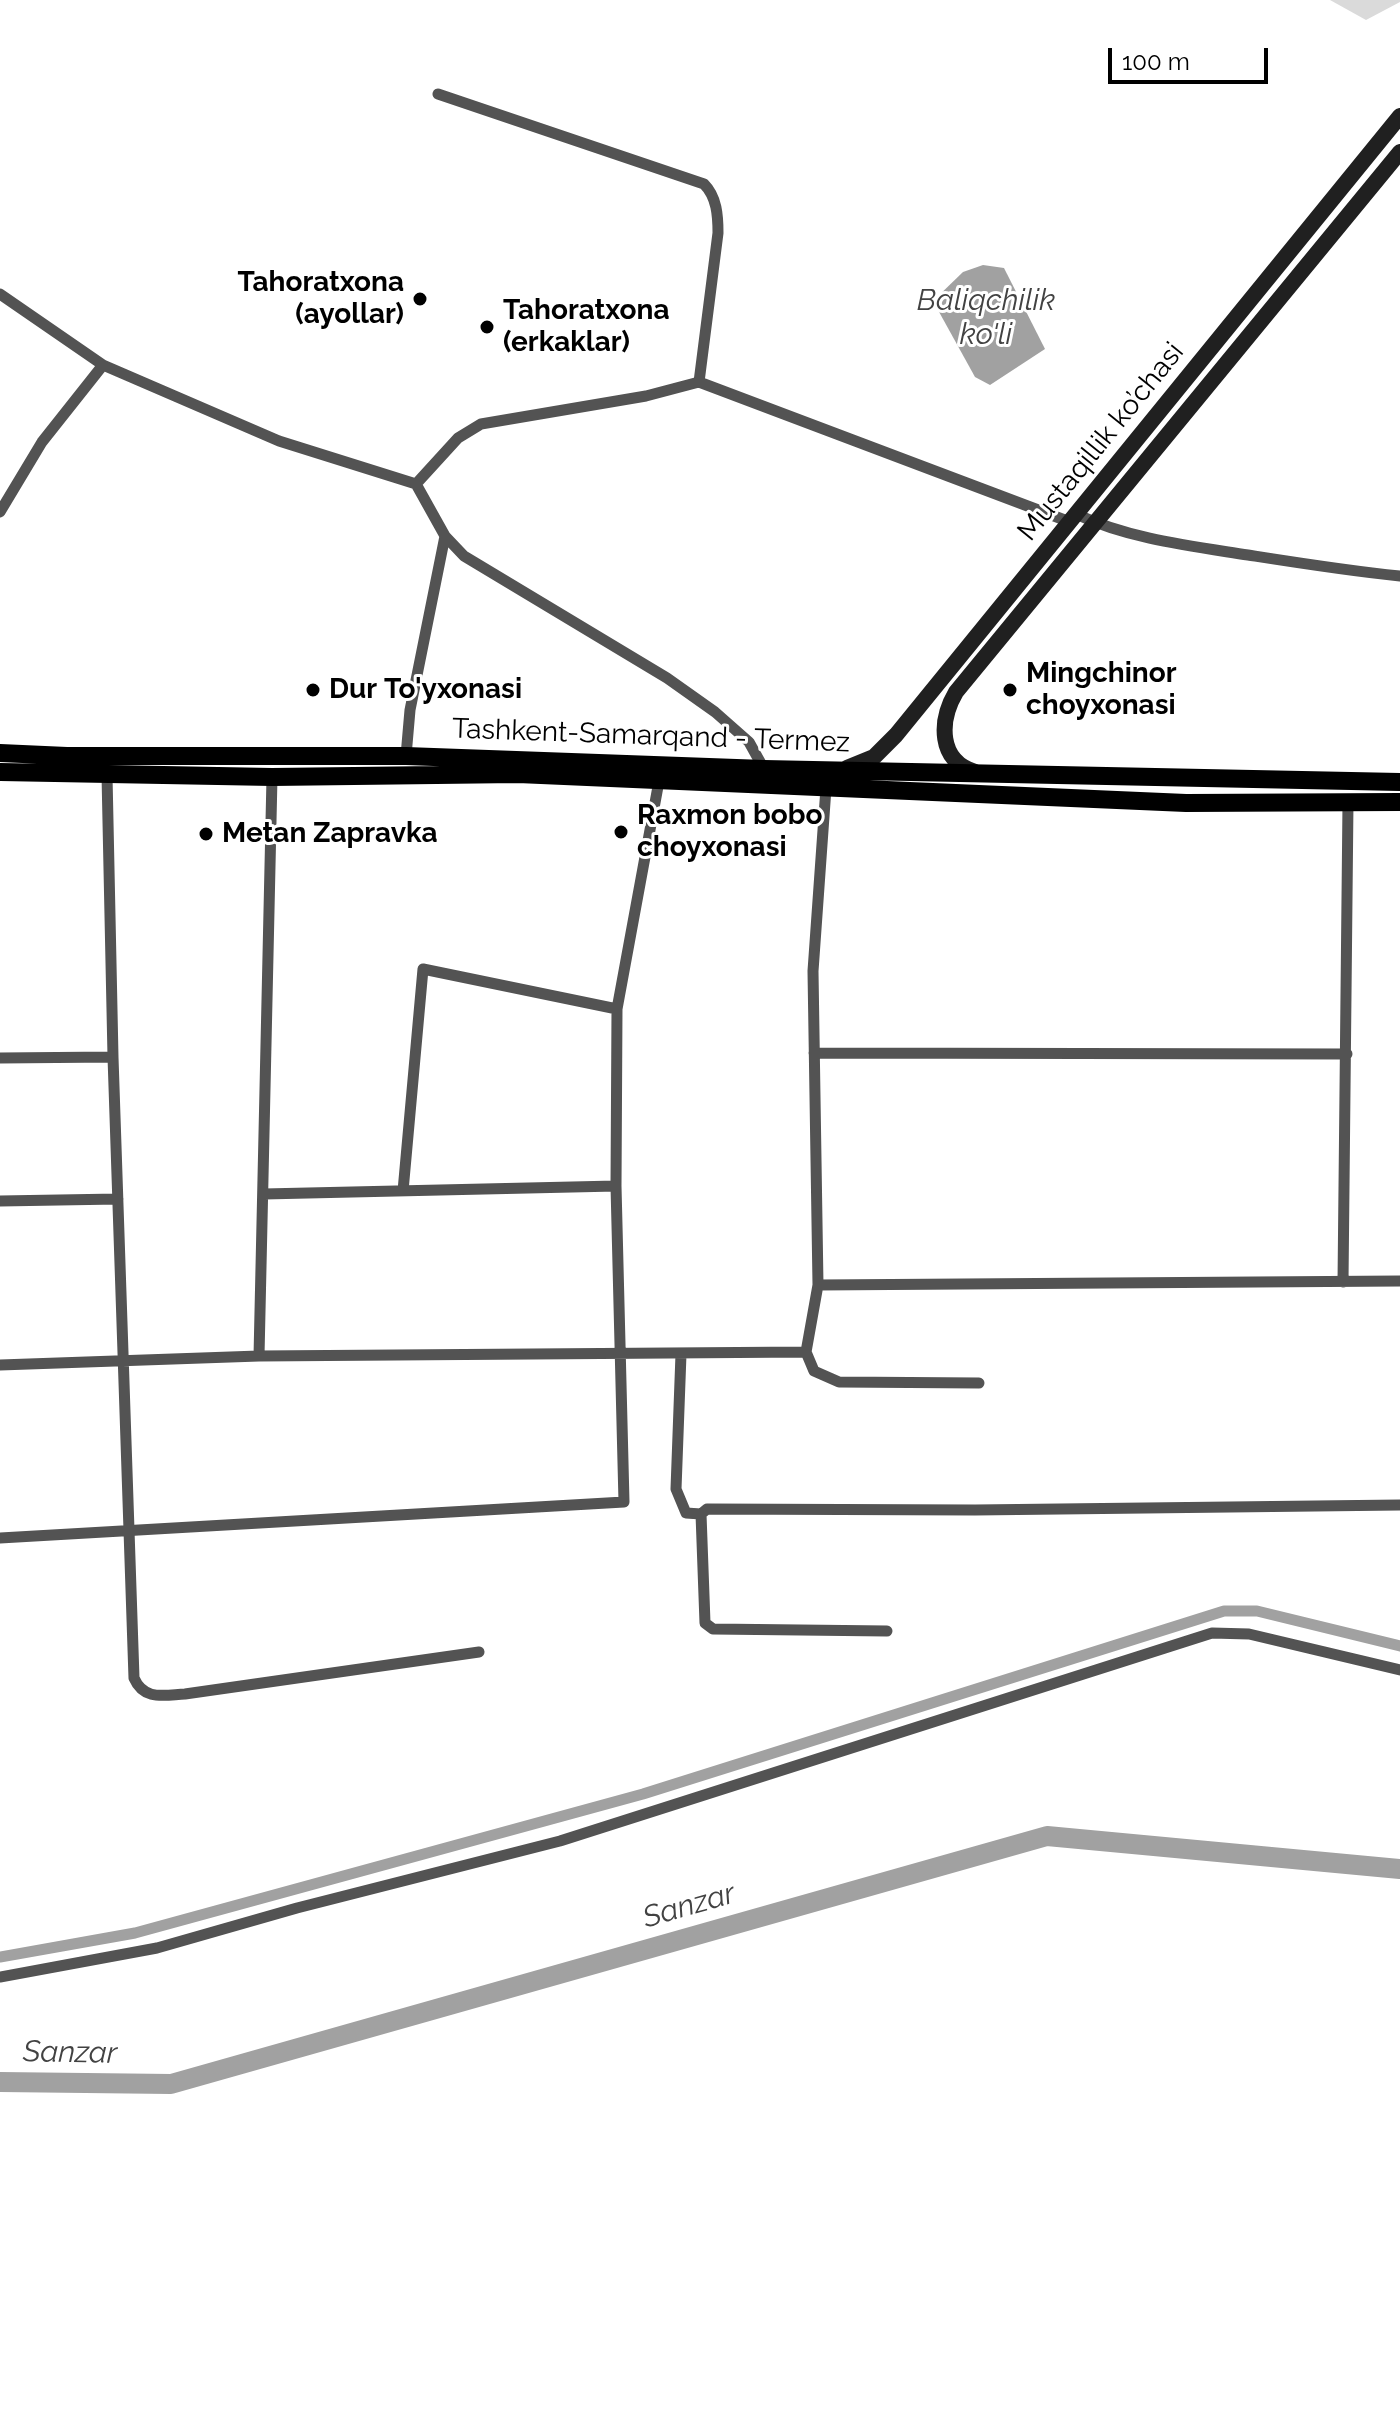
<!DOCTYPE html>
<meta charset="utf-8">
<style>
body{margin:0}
#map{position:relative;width:1400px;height:2435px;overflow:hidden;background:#fff;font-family:Raleway,sans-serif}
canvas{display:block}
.scale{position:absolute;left:1108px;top:48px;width:160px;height:36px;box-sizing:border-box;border:4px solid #000;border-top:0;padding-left:10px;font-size:24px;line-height:28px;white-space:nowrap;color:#000;-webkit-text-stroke:6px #fff;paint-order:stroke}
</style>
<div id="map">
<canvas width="1400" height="2435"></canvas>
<div class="scale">100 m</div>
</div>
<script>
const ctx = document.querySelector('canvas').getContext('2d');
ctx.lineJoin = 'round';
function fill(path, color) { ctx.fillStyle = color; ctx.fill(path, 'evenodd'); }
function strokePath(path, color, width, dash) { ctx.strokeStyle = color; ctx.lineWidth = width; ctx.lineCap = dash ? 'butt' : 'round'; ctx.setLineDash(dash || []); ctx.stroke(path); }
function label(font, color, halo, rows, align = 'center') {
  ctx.font = font + ' Raleway,sans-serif'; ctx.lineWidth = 6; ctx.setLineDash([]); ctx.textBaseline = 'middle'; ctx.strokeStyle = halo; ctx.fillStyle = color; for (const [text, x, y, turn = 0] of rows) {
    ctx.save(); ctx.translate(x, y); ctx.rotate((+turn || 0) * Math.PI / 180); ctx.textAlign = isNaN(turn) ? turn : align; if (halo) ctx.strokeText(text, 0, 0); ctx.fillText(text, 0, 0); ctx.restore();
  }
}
const green = new Path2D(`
 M 1330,0 L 1400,0 L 1400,2 L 1366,20 Z`);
const water = new Path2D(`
 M 983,265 L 1004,268 L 1045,349 L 990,385 L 975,377 L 933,301 L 963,272 Z`);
const canal = new Path2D(`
 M 0,1957 L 135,1933 L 643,1794 L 1224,1611 L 1257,1611 L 1400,1646`);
const river = new Path2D(`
 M 0,2082 L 171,2084 L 1047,1836 L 1400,1869`);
const minor = new Path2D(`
 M 438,94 L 704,184 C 717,197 718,216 718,233 L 699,382 L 1070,522
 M 0,294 L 103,365 L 279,441 L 416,484
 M 699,382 L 646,396 L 481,424 L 458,438 L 416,484 L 445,536 L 464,556 L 667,678 L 715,712 L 749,742 L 764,769
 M 0,512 L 42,442 L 103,365
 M 1076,514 C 1129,539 1191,546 1248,555 C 1299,563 1349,571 1400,576
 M 406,756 L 410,710 L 445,536
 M 107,775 L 113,1057 L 134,1678 C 144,1701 164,1695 185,1694 L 479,1652
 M 814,1053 L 1347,1054
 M 0,1058 L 113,1057
 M 403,1191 L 423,969 L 617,1009
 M 264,1194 L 616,1186
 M 0,1201 L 118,1199
 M 1343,1282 L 1348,802
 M 818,1285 L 1400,1281
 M 806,1352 L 814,1371 L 839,1382 L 979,1383
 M 681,1354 L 676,1489 L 686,1513 L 701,1514
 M 259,1356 L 272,777
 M 0,1365 L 259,1356 L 806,1352 L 818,1285 L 813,971 L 826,788
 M 0,1538 L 624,1502 L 616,1186 L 617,1009 L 659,781
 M 887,1631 L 713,1629 L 705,1623 L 701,1514 L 707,1509 L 975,1510 L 1400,1505
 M 0,1977 L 157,1948 L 297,1908 L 560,1841 L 1212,1633 L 1249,1634 L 1400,1670`);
const secondary = new Path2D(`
 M 847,768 L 874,757 L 896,735 L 1400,116
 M 975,772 C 938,761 939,721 956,692 L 1400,152`);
const trunk = new Path2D(`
 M 0,753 L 67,756 L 406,756 L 764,769 L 1400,782
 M 0,772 L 272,777 L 518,774 L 1186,803 L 1400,802`);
const markers = [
 [420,299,8,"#000"],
 [487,327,8,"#000"],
 [313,690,8,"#000"],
 [1010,690,8,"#000"],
 [621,832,8,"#000"],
 [206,834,8,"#000"]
];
const poiNames = [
 ["Tahoratxona",404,283,"right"],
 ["(ayollar)",404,315,"right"],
 ["Tahoratxona",503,311],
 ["(erkaklar)",503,343],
 ["Mingchinor",1026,674],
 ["choyxonasi",1026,706],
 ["Dur To'yxonasi",329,690],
 ["Raxmon bobo",637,816],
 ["choyxonasi",637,848],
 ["Metan Zapravka",222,834]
];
const streetNames = [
 ["Mustaqillik ko’chasi",1101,442,-51],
 ["Tashkent-Samarqand - Termez",651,736,2]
];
const waterNames = [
 ["Baliqchilik",986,301],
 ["ko'li",986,335],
 ["Sanzar",689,1906,-16],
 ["Sanzar",70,2053,1]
];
fill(green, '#dadada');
fill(water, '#a1a1a1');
strokePath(canal, '#a1a1a1', 11);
strokePath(river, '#a1a1a1', 20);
strokePath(minor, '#535353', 11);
strokePath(secondary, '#202020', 16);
strokePath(trunk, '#000', 18);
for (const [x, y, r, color] of markers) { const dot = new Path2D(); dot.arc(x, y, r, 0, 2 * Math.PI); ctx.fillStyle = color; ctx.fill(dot); strokePath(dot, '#fff', 3); }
label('bold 28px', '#000', '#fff', poiNames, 'left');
label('28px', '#000', '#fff', streetNames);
label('italic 30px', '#424242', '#fff', waterNames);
</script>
